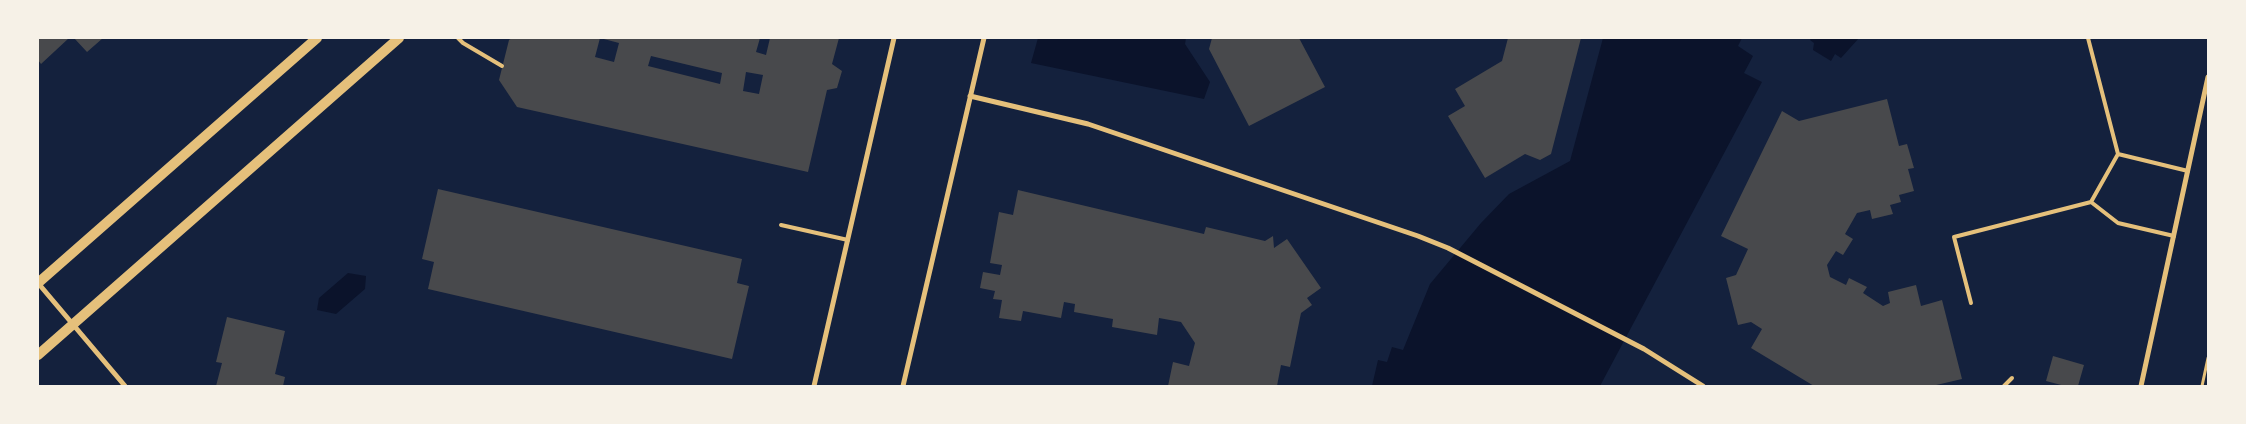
<!DOCTYPE html>
<style>
body{margin:0}
#map{position:relative;width:2246px;height:424px;overflow:hidden;background:#14213d;font-family:"Work Sans",sans-serif}
canvas{display:block}
.frame{position:absolute;inset:0;border:39px solid #f6f1e7;pointer-events:none}
</style>
<div id="map">
<canvas width="2246" height="424"></canvas>
<div class="frame"></div>
</div>
<script>
const ctx = document.querySelector('canvas').getContext('2d');
ctx.lineJoin = 'round';
function fill(path, color) { ctx.fillStyle = color; ctx.fill(path, 'evenodd'); }
function strokePath(path, color, width, dash) { ctx.strokeStyle = color; ctx.lineWidth = width; ctx.lineCap = dash ? 'butt' : 'round'; ctx.setLineDash(dash || []); ctx.stroke(path); }
const water = new Path2D(`
 M 1038,38 L 1186,38 L 1185,44 L 1210,82 L 1204,99 L 1031,63 Z
 M 1603,38 L 1742,38 L 1738,46 L 1753,56 L 1744,73 L 1762,82 L 1600,386 L 1372,386 L 1378,360 L 1387,362 L 1392,347 L 1403,350 L 1430,284 L 1481,223 L 1509,194 L 1570,161 Z
 M 1811,38 L 1859,38 L 1841,58 L 1835,54 L 1831,61 L 1813,50 L 1814,43 L 1810,40 Z
 M 348,273 L 366,276 L 365,289 L 336,314 L 317,310 L 319,298 Z`);
const building = new Path2D(`
 M 38,38 L 69,38 L 41,64 L 38,60 Z
 M 74,38 L 103,38 L 87,52 Z
 M 512,38 L 600,38 L 595,57 L 614,62 L 619,43 L 600,38 L 760,38 L 756,52 L 766,55 L 770,38 L 839,38 L 832,64 L 842,71 L 837,88 L 827,90 L 808,172 L 517,107 L 499,80 L 509,40 ZM 651,56 L 722,73 L 720,84 L 648,66 ZM 746,72 L 763,75 L 759,94 L 743,91 Z
 M 1212,38 L 1299,38 L 1325,87 L 1249,126 L 1209,49 Z
 M 1508,38 L 1581,38 L 1551,154 L 1540,160 L 1525,154 L 1485,178 L 1448,116 L 1465,106 L 1455,89 L 1502,61 Z
 M 1887,99 L 1899,146 L 1907,144 L 1914,168 L 1908,169 L 1914,191 L 1899,195 L 1901,202 L 1890,205 L 1893,214 L 1872,219 L 1870,210 L 1857,213 L 1845,234 L 1853,239 L 1843,255 L 1836,251 L 1827,265 L 1830,277 L 1846,285 L 1849,278 L 1867,287 L 1863,293 L 1883,306 L 1890,303 L 1888,292 L 1916,285 L 1921,306 L 1942,300 L 1962,379 L 1932,386 L 1814,386 L 1751,348 L 1762,329 L 1751,322 L 1738,325 L 1726,278 L 1736,275 L 1748,249 L 1721,236 L 1782,111 L 1799,121 Z
 M 438,189 L 742,259 L 737,283 L 749,286 L 732,359 L 428,289 L 434,262 L 422,259 Z
 M 1018,190 L 1204,234 L 1206,227 L 1265,241 L 1273,236 L 1274,248 L 1287,239 L 1321,288 L 1307,298 L 1312,305 L 1301,313 L 1290,367 L 1281,365 L 1277,386 L 1168,386 L 1173,362 L 1189,366 L 1195,343 L 1181,322 L 1159,318 L 1157,335 L 1112,327 L 1113,319 L 1074,312 L 1075,304 L 1064,302 L 1061,318 L 1023,311 L 1021,321 L 999,318 L 1002,300 L 993,299 L 995,291 L 980,288 L 983,272 L 1000,275 L 1002,265 L 990,263 L 999,212 L 1013,215 Z
 M 227,317 L 285,331 L 275,374 L 285,377 L 283,386 L 216,386 L 222,363 L 216,362 Z
 M 2053,356 L 2084,365 L 2078,386 L 2065,386 L 2046,381 Z`);
const path = new Path2D(`
 M 2202,386 L 2208,358`);
const service = new Path2D(`
 M 458,38 L 463,43 L 502,66
 M 2088,38 L 2118,154 L 2188,171
 M 2091,202 L 2118,154
 M 781,225 L 848,240
 M 1971,303 L 1954,237 L 2091,202 L 2118,223 L 2174,236
 M 2004,386 L 2012,378`);
const minor = new Path2D(`
 M 970,96 L 1088,124 L 1418,236 L 1448,248 L 1644,349 L 1703,386
 M 38,283 L 125,386
 M 814,386 L 894,38
 M 903,386 L 984,38
 M 2141,386 L 2208,77`);
const secondary = new Path2D(`
 M 38,283 L 317,38
 M 38,355 L 399,38`);
fill(water, '#0b132b');
fill(building, '#48494c');
strokePath(path, '#e5c07b', 3);
strokePath(service, '#e5c07b', 4);
strokePath(minor, '#e5c07b', 5);
strokePath(secondary, '#e5c07b', 10);
</script>
